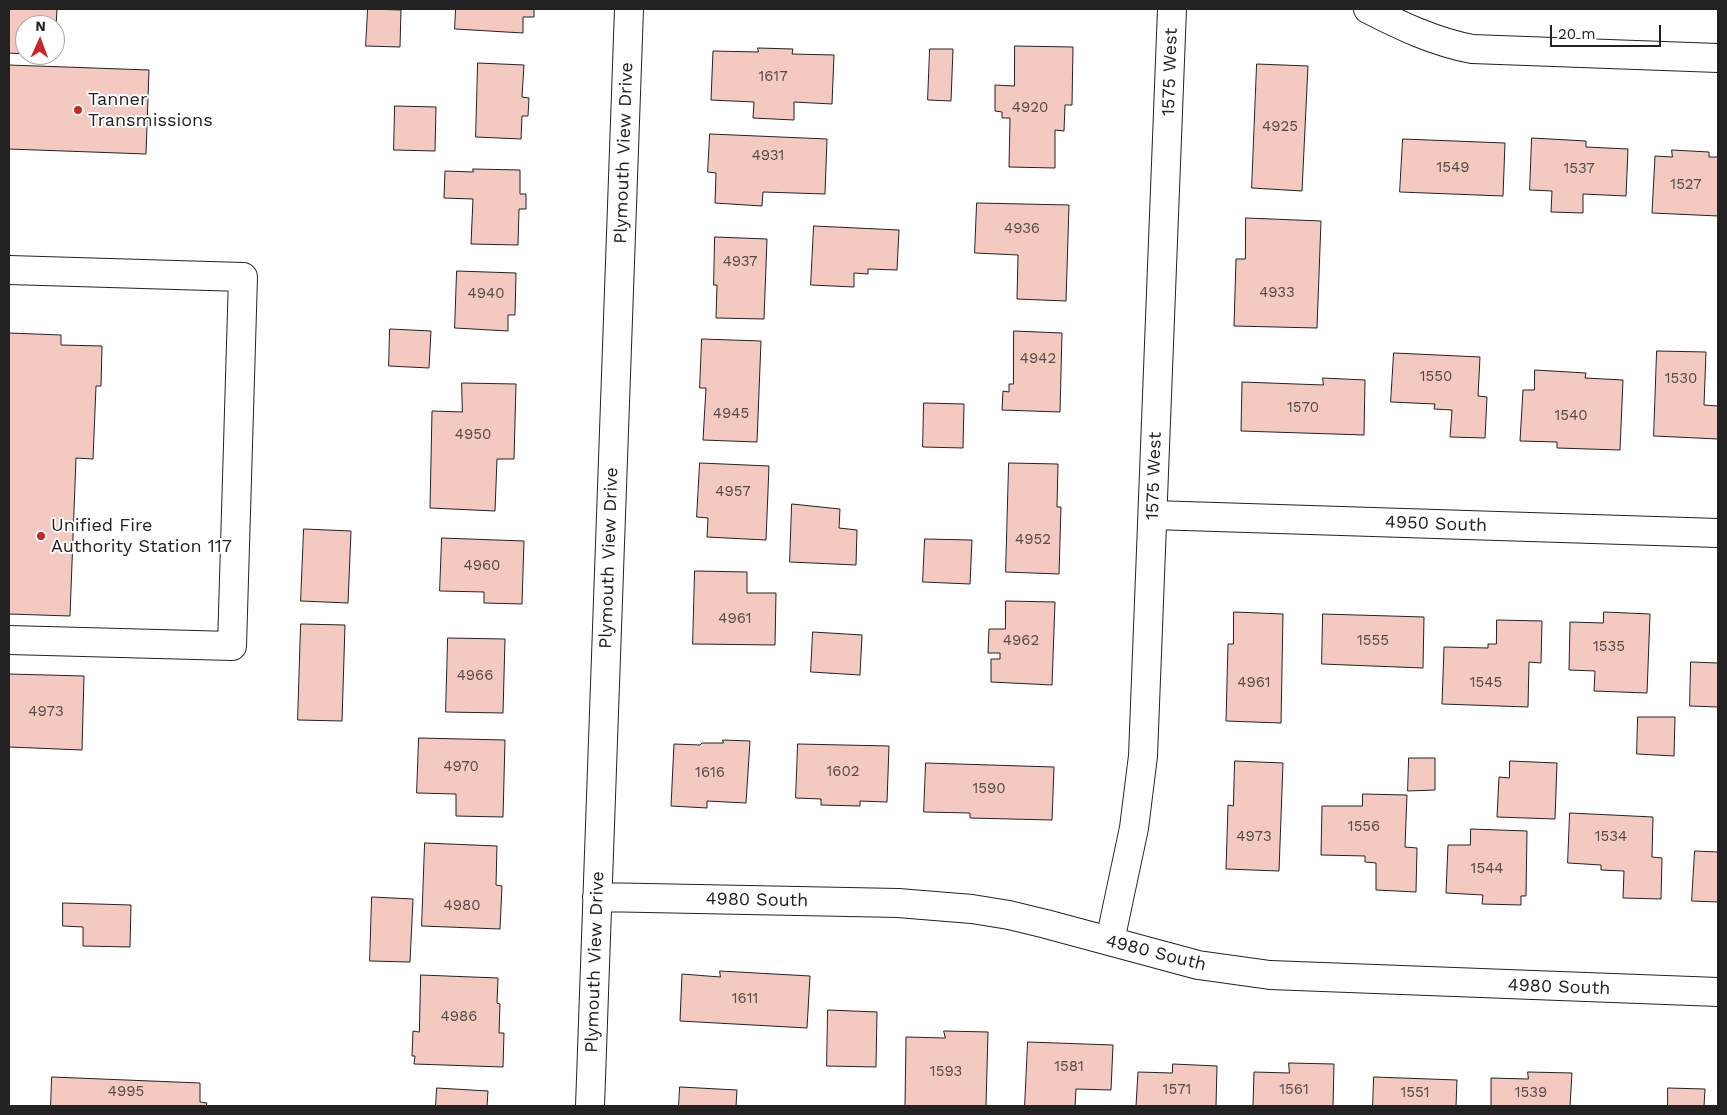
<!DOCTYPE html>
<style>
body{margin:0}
#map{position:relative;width:1727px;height:1115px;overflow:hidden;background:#fff;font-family:"Work Sans",sans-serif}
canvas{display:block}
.frame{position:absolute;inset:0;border:10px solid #222;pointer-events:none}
.north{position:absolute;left:15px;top:15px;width:50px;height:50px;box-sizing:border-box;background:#fff;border:1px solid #a7a7a7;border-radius:50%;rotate:2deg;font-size:14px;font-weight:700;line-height:20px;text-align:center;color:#222}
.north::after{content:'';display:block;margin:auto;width:18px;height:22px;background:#c62828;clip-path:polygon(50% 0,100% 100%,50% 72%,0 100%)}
.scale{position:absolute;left:1550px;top:25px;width:111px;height:22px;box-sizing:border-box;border:2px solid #222;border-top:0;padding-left:6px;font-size:15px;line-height:18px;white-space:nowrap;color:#222;-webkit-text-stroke:4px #fff;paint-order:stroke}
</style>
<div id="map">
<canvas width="1727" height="1115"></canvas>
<div class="frame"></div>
<div class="north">N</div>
<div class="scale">20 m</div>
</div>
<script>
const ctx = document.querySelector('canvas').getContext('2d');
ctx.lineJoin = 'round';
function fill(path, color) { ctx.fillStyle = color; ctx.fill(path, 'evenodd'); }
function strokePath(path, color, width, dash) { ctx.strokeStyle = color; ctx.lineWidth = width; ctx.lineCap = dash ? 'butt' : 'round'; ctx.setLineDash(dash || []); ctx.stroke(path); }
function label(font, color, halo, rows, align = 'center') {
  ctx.font = font + ' "Work Sans",sans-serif'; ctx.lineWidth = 4; ctx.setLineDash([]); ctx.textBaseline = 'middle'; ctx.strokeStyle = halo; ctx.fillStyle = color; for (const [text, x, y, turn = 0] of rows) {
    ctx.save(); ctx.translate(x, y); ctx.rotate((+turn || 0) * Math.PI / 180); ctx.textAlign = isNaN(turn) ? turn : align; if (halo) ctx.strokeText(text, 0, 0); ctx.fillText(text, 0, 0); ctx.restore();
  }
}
const building = new Path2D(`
 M 9,9 L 57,9 L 55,48 L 55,25 L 25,25 L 25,54 L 9,53 Z
 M 368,9 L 401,10 L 400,47 L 366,46 Z
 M 456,9 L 534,9 L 534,17 L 523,17 L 523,33 L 455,29 Z
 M 1015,46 L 1073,47 L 1072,105 L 1065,105 L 1064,131 L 1055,130 L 1055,168 L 1009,167 L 1010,118 L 1002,118 L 1002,112 L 995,111 L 995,85 L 1014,86 Z
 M 758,48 L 793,49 L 792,54 L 834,55 L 832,104 L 794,102 L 794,120 L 753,118 L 754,102 L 711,100 L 713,51 L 758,52 Z
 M 930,49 L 953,49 L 951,101 L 928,100 Z
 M 478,63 L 524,65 L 522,97 L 529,98 L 528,116 L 522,116 L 521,139 L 476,137 Z
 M 1257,64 L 1308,66 L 1302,191 L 1252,188 Z
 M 9,65 L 149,70 L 146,154 L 9,149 Z
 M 395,106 L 436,107 L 435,151 L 394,150 Z
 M 710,134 L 827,139 L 825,194 L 763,192 L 762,206 L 715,203 L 716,173 L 708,172 Z
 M 1532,138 L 1586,141 L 1586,147 L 1628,149 L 1626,196 L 1583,194 L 1583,213 L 1551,212 L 1552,191 L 1530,190 Z
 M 1403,139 L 1505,143 L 1503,196 L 1400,192 Z
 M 1672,150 L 1709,152 L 1709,157 L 1718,157 L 1718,216 L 1652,213 L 1655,156 L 1672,157 Z
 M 473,169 L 520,170 L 520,194 L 526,194 L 526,209 L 519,209 L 518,245 L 471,244 L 473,199 L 444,198 L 445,171 L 473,172 Z
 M 977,203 L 1069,205 L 1066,301 L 1017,299 L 1018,255 L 975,253 Z
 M 1246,218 L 1321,221 L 1317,328 L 1234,326 L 1236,259 L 1245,259 Z
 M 814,226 L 899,230 L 897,270 L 868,269 L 868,274 L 854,273 L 854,287 L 811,285 Z
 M 715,237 L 767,239 L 764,319 L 716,318 L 717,285 L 714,285 Z
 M 457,271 L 516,273 L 515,315 L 508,315 L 508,331 L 455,328 Z
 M 390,329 L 431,331 L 429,368 L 389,366 Z
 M 1014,331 L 1062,333 L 1060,412 L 1002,410 L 1003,391 L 1009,392 L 1009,384 L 1013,384 Z
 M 9,333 L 61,335 L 61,345 L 102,346 L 101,386 L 96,386 L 93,459 L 76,458 L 70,616 L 9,614 Z
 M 702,339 L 761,341 L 757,442 L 703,440 L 706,388 L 700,388 Z
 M 1657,351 L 1706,352 L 1704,405 L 1718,406 L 1718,439 L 1654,436 Z
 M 1394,353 L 1480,357 L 1478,396 L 1487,397 L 1485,438 L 1450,437 L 1452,410 L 1434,409 L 1435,404 L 1391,402 Z
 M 1535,370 L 1586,373 L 1585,378 L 1623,380 L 1620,450 L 1557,448 L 1557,442 L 1520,441 L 1523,390 L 1534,390 Z
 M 1323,378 L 1365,380 L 1364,435 L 1241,431 L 1242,382 L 1323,385 Z
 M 462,383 L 516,384 L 514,459 L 497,459 L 495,511 L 430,508 L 432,411 L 462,412 Z
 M 924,403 L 964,404 L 963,448 L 923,447 Z
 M 700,463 L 769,466 L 766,540 L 707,537 L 708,518 L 697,517 Z
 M 1009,463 L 1058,464 L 1057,507 L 1061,507 L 1059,574 L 1006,572 Z
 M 792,504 L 840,509 L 839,528 L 857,530 L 856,565 L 790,562 Z
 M 304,529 L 351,531 L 348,603 L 301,601 Z
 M 442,538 L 524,541 L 522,604 L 484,603 L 484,592 L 440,591 Z
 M 925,539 L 972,540 L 970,584 L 923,582 Z
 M 695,571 L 747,572 L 747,593 L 776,593 L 775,645 L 693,644 Z
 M 1006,601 L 1055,602 L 1052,685 L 991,682 L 991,659 L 1000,659 L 1000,653 L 988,653 L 989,629 L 1005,629 Z
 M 1234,612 L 1283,614 L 1281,723 L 1226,721 L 1228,644 L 1233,644 Z
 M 1604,612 L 1650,614 L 1647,693 L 1594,691 L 1595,671 L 1569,670 L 1570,622 L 1603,623 Z
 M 1323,614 L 1424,617 L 1423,668 L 1322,664 Z
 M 1497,620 L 1542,621 L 1541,663 L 1529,662 L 1528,707 L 1442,704 L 1444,647 L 1488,648 L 1488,644 L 1496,644 Z
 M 301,624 L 345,625 L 342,721 L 298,720 Z
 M 813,632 L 862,635 L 860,675 L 811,672 Z
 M 448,638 L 505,639 L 503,713 L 446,712 Z
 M 1691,662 L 1718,663 L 1718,707 L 1690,706 Z
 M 9,674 L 84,676 L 82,750 L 9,747 Z
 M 1638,717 L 1675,717 L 1674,756 L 1637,754 Z
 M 419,738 L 505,740 L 503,817 L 456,816 L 456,794 L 417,793 Z
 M 723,740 L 750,741 L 746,803 L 707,801 L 707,808 L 671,806 L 674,744 L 700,745 L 702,743 L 723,743 Z
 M 798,744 L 889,746 L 887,802 L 860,801 L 860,806 L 821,805 L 821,799 L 796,798 Z
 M 1409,758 L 1435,758 L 1435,790 L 1408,791 Z
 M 1235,761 L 1283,763 L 1279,871 L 1226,869 L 1228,805 L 1233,806 Z
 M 1510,761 L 1557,763 L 1555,819 L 1497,817 L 1499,777 L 1509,778 Z
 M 926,763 L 1054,767 L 1052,820 L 970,818 L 970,813 L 924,812 Z
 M 1363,794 L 1407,795 L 1405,847 L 1417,848 L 1416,892 L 1376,890 L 1376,863 L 1365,862 L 1365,856 L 1321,855 L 1322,806 L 1362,806 Z
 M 1570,813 L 1653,817 L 1652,857 L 1662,858 L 1661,899 L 1623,898 L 1624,871 L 1601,870 L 1601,865 L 1568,863 Z
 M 1471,829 L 1527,831 L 1526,896 L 1521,896 L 1521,905 L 1482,904 L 1483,895 L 1446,893 L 1448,845 L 1470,845 Z
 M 425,843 L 497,846 L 496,885 L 502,886 L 500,929 L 422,926 Z
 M 1695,851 L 1718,852 L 1718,902 L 1692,901 Z
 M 372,897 L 413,899 L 410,962 L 370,961 Z
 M 63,903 L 131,905 L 130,947 L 83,946 L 83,927 L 63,926 Z
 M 720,971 L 810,976 L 807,1028 L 680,1021 L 682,974 L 720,977 Z
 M 421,975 L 498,978 L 497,1003 L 500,1004 L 499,1033 L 504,1033 L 503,1067 L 414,1064 L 415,1056 L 412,1056 L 413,1031 L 419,1032 Z
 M 828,1010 L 877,1012 L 876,1067 L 827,1066 Z
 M 944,1031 L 988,1032 L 986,1106 L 905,1106 L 906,1037 L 945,1038 Z
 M 1028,1042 L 1113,1045 L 1111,1090 L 1076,1089 L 1075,1106 L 1025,1106 Z
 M 1289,1063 L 1334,1064 L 1333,1106 L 1253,1106 L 1254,1072 L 1289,1073 Z
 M 1173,1064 L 1217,1066 L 1216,1106 L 1136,1106 L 1138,1072 L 1172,1073 Z
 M 1528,1072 L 1572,1073 L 1570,1106 L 1491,1106 L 1491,1078 L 1528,1079 Z
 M 52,1077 L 200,1083 L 200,1102 L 207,1103 L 206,1106 L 51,1106 Z
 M 1374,1077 L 1457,1080 L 1456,1106 L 1373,1106 Z
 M 680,1087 L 737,1090 L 736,1106 L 679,1106 Z
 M 437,1088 L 488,1091 L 487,1106 L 436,1106 Z
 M 1668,1088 L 1705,1089 L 1704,1106 L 1668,1106 Z`);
const minor = new Path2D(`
 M 1368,9 C 1401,26 1435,42 1472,49 L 1718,58
 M 9,270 L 243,277 L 232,646 L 9,640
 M 1153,515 L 1718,533
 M 597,897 L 898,903 L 972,909 L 1009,915 L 1046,924 L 1198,965 L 1270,975 L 1718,992
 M 1110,941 L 1134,828 L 1143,756 L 1172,9
 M 590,1106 L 629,9`);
const markers = [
 [78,110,5,"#c62828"],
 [41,536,5,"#c62828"]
];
const numberNames = [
 ["1617",773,77],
 ["4920",1030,108],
 ["4925",1280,127],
 ["4931",768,156],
 ["1549",1453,168],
 ["1537",1579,169],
 ["1527",1686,185],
 ["4936",1022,229],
 ["4937",740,262],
 ["4933",1277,293],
 ["4940",486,294],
 ["4942",1038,359],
 ["1550",1436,377],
 ["1530",1681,379],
 ["1570",1303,408],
 ["4945",731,414],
 ["1540",1571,416],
 ["4950",473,435],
 ["4957",733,492],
 ["4952",1033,540],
 ["4960",482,566],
 ["4961",735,619],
 ["4962",1021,641],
 ["1555",1373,641],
 ["1535",1609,647],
 ["4966",475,676],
 ["4961",1254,683],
 ["1545",1486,683],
 ["4973",46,712],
 ["4970",461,767],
 ["1602",843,772],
 ["1616",710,773],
 ["1590",989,789],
 ["1556",1364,827],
 ["4973",1254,837],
 ["1534",1611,837],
 ["1544",1487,869],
 ["4980",462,906],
 ["1611",745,999],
 ["4986",459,1017],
 ["1581",1069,1067],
 ["1593",946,1072],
 ["1571",1177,1090],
 ["1561",1294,1090],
 ["4995",126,1092],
 ["1551",1415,1093],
 ["1539",1531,1093]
];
const streetNames = [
 ["1575 West",1170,72,-88],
 ["Plymouth View Drive",624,153,-88],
 ["1575 West",1154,476,-88],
 ["4950 South",1436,524,2],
 ["Plymouth View Drive",609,558,-88],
 ["4980 South",757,900,1],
 ["4980 South",1156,953,14],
 ["Plymouth View Drive",595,962,-88],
 ["4980 South",1559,987,2]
];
const poiNames = [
 ["Tanner",88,100],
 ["Transmissions",88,121],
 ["Unified Fire",51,526],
 ["Authority Station 117",51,547]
];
fill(building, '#f3c9c0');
strokePath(building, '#222', 1);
strokePath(minor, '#222', 30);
strokePath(minor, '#fff', 28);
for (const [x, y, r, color] of markers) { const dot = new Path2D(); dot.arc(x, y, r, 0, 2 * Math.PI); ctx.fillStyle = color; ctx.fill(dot); strokePath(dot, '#fff', 2); }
label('15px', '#564c4a', null, numberNames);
label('18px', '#222', '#fff', streetNames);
label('18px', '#222', '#fff', poiNames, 'left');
</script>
